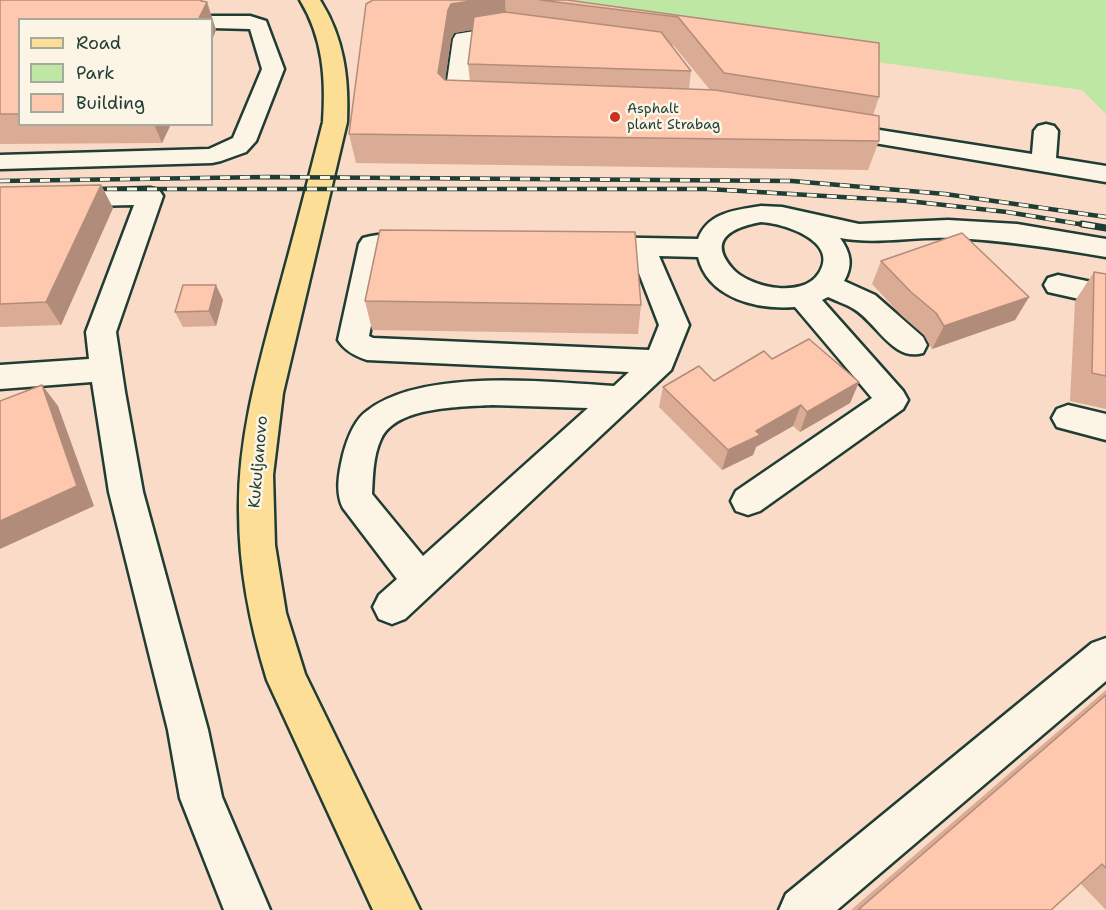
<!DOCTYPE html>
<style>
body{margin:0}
#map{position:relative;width:1106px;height:910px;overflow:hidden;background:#fde8d5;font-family:"Shantell Sans",sans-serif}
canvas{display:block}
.legend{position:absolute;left:18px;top:18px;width:195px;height:108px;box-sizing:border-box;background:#fcf5e5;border:2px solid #a4ab9e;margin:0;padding:8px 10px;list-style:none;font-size:18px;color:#1f3d34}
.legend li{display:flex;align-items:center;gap:12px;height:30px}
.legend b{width:30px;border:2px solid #a4ab9e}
</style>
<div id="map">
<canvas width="1106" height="910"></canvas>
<ul class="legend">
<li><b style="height:8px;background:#fcde96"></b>Road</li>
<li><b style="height:16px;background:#bee7a3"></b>Park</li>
<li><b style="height:16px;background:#fec8af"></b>Building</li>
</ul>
</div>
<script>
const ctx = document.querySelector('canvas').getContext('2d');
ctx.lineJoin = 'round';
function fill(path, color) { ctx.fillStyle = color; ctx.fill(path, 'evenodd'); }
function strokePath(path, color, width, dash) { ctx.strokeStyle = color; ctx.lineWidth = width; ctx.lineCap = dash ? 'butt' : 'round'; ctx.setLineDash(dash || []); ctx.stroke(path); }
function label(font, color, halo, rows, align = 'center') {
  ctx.font = font + ' "Shantell Sans",sans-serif'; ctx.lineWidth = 5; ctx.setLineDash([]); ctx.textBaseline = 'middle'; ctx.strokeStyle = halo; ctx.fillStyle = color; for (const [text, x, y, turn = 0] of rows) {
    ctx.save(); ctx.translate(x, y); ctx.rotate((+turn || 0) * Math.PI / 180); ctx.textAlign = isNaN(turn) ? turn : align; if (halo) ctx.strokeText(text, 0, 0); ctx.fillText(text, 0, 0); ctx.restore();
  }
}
const built = new Path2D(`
 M 0,0 L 521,0 L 1106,82 L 1106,910 L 0,910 ZM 20,20 L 212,20 L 212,124 L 20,124 Z`);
const green = new Path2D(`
 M 459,0 L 1106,0 L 1106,114 L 1082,90 L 605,25 Z`);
const minor = new Path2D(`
 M 212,16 L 250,16 L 266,21 L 284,69 L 256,141 L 246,152 L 221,161 L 212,163 L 0,169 L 0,155 L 209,149 L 233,138 L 262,69 L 250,29 L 212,28 L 212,20 L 203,20 Z
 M 506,26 L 523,29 L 527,33 L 523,37 C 509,41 490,41 474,44 L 468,96 L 488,98 L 492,103 L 488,108 L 480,110 L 448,107 L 444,102 L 453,39 L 456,34 Z
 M 835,123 L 1032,154 L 1034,131 L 1038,126 L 1046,124 L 1054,126 L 1058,131 L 1056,158 L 1106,166 L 1106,182 L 827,135 L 823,130 L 827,125 Z
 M 150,188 L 159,190 L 163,196 L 116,332 L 125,392 L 143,492 L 208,730 L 222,797 L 270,910 L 224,910 L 180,798 L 168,730 L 109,492 L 92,382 L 0,389 L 0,365 L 89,359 L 86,332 L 134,205 L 0,208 L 0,192 Z
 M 761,206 L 782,207 L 859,224 L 948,220 L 1017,224 L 1106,239 L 1106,257 C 1054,248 1003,240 951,238 C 914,236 877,245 840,238 C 851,253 853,266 844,281 L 875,295 L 923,337 L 927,345 L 923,353 C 893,362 877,323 854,309 C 846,304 836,301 828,297 L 822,300 L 903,391 L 908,400 L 903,409 L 760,511 L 748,515 L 736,511 L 731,501 L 736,491 L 872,398 L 795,307 C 759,310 708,299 698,257 L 659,256 L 689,325 L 671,370 L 405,619 L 392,624 L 379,619 L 373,607 L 379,595 L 397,579 L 343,508 C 335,492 339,472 343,455 C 347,440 354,420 367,411 C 422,368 547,382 614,386 L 629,372 L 367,360 C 355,356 345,351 338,340 L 359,244 L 363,238 C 383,232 412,233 432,239 L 436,245 L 432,251 L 422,254 L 385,253 L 369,336 L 373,338 L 649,350 L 659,325 L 632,255 L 591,255 L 581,252 L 577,246 L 581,240 L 591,237 L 698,239 C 708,212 736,210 761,206 ZM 761,222 C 783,223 840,241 819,273 C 803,299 749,288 732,268 C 706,238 735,227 761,222 ZM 492,405 L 588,408 L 423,556 L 372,494 C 373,476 373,456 381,439 C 396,406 461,407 492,405 Z
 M 1058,275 L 1106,285 L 1106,305 L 1048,292 L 1044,285 L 1048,278 Z
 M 1068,405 L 1106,414 L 1106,440 L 1057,427 L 1052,418 L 1057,409 Z
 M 1106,638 L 1106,681 L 837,910 L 779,910 L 786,894 L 1092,643 Z`);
const major = new Path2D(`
 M 300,0 L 320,0 C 344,38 349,78 347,122 L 283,393 L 273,475 L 275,545 L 286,613 L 305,674 L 420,910 L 373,910 L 267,680 C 250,625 239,569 239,511 C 238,437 258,368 277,297 C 293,239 308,181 323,122 C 326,78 323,38 300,0 Z`);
const railFar1 = new Path2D(`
 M 0,181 L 267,177 L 792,181 L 945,194 L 1106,217
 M 87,189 L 708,189 L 908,201 L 1007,212 L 1091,226`);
const rail = new Path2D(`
 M 1082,224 L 1106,228`);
const wall = new Path2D(`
 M 0,0 L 207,2 L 216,30 L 212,40 L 212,20 L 20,20 L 20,124 L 171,124 L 162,143 L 0,144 Z
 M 373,0 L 567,0 L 879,43 L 879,97 L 873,115 L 879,141 L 868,170 L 356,163 L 349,134 ZM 472,30 L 468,64 L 470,81 L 445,80 L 451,39 L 454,33 ZM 671,45 L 674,46 L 710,90 L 689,89 L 691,71 Z
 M 101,185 L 113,208 L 61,325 L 0,327 L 0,187 Z
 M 881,261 L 1029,297 L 1015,320 L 932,349 L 924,335 L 901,315 L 872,284 Z
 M 1094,272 L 1106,274 L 1106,409 L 1070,401 L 1075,301 Z
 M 223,300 L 216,326 L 183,327 L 175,312 Z
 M 365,301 L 641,305 L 638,334 L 372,330 Z
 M 772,359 L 859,382 L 850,403 L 800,432 L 793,426 L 756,447 L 753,455 L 722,470 L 659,407 L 663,387 L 714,381 Z
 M 1106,690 L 1106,910 L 1080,883 L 1051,910 L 851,910 Z`);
const shadedWall = new Path2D(`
 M 201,0 L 202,0 L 205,6 L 207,2 L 216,30 L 212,40 L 212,20 L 198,20 Z
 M 478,0 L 505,0 L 506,24 L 454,33 L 451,39 L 442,102 L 438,73 L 448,10 L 451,4 Z
 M 154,124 L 171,124 L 162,143 Z
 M 101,185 L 113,208 L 61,325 L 46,302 Z
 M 216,285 L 223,300 L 216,326 L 209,311 Z
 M 1029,297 L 1015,320 L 932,349 L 944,326 Z
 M 859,382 L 850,403 L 800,432 L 807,412 Z
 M 42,385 L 58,406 L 94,506 L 0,549 L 0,521 Z
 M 801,405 L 793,426 L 756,447 L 753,455 L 722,470 L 728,450 L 756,431 Z`);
const building = new Path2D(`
 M 0,0 L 201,0 L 201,1 L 207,2 L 198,20 L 20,20 L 20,114 L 0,114 Z
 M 373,0 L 478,0 L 451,4 L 448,10 L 438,73 L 445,80 L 715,90 L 879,116 L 879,141 L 349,134 L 366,4 Z
 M 540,0 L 567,0 L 879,43 L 879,97 L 724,73 L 678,17 Z
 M 505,12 L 661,32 L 691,71 L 468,64 L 474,17 Z
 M 101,185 L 46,302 L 0,304 L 0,187 Z
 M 380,230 L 635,232 L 641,305 L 365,301 Z
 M 962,233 L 1029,297 L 944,326 L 936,313 L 911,292 L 881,261 Z
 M 1094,272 L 1106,274 L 1106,376 L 1092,373 Z
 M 183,285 L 216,285 L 209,311 L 175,312 Z
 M 809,339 L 859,382 L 807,412 L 801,405 L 756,431 L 760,435 L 728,450 L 663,387 L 699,366 L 714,381 L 764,351 L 772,359 Z
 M 42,385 L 77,486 L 0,521 L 0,401 Z
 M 1106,695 L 1106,868 L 1102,864 L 1051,910 L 858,910 Z`);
const markers = [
 [615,117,6,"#c8321e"]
];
const farPoinames = [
 ["Asphalt",627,109],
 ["plant Strabag",627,125]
];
const streetNames = [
 ["Kukuljanovo",259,462,-85]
];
fill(built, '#f9dbc7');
fill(green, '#bee7a3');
strokePath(minor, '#1f3d34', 5);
strokePath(major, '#1f3d34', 5);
fill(minor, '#fcf5e5');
fill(major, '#fcde96');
strokePath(railFar1, '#1f3d34', 4.5);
strokePath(rail, '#1f3d34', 7);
strokePath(railFar1, '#fcf5e5', 3, [10]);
strokePath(rail, '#fcf5e5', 4.5, [13]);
fill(wall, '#daac96');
fill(shadedWall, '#b28c7a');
fill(building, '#fec8af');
strokePath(building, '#b28c7a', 1.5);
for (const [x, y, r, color] of markers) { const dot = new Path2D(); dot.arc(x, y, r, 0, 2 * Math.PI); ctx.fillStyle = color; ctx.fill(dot); strokePath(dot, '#fcf5e5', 2); }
label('14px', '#1f3d34', '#fcf5e5', farPoinames, 'left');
label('16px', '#1f3d34', '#fcf5e5', streetNames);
</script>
